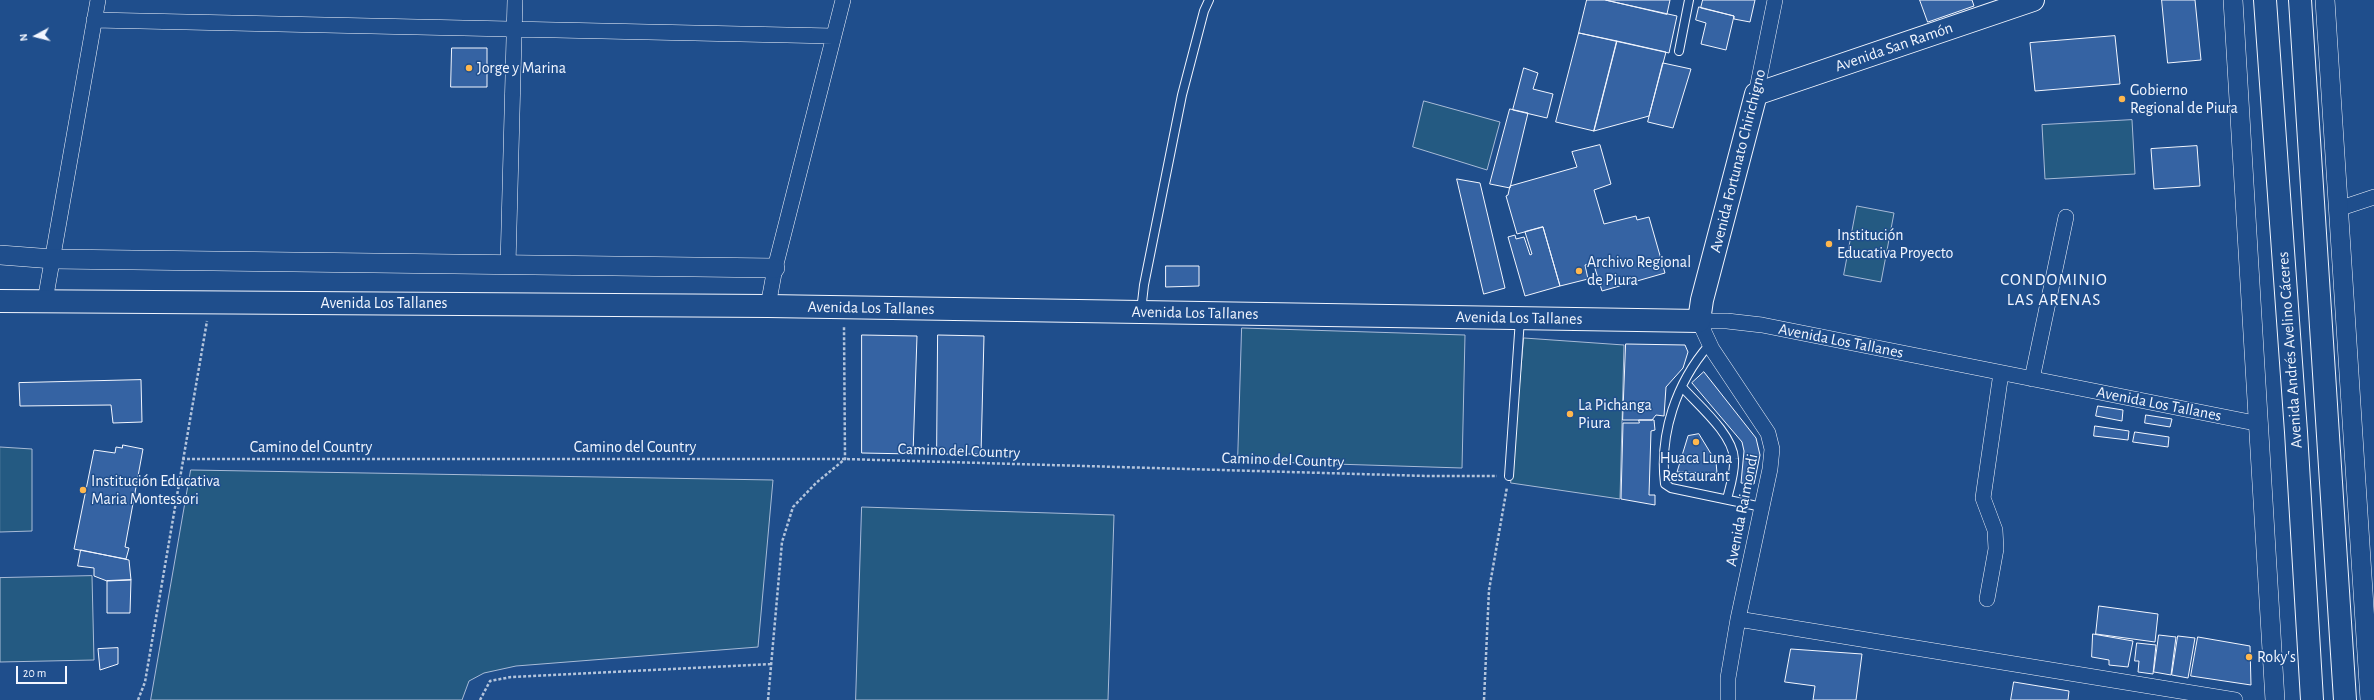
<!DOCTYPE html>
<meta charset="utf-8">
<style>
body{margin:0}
#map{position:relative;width:2374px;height:700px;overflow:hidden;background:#1f4e8c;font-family:"Alegreya Sans",sans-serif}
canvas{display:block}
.north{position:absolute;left:16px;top:16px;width:40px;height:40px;-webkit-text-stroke:3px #1f4e8c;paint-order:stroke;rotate:263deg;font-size:11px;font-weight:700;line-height:16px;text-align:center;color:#f2f6ff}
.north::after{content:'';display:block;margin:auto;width:14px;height:18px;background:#f2f6ff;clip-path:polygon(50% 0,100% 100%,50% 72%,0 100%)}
.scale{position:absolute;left:16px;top:666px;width:51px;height:18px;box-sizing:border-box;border:2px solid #f2f6ff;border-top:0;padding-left:5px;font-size:12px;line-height:14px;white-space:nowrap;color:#f2f6ff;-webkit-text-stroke:3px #1f4e8c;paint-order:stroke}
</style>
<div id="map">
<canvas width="2374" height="700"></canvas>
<div class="north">N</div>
<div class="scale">20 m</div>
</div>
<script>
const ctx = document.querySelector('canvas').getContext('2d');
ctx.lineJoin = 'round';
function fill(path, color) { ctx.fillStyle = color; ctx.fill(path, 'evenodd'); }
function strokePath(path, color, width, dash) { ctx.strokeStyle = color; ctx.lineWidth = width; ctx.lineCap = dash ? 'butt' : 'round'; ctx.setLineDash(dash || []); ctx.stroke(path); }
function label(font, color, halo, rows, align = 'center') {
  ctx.font = font + ' "Alegreya Sans",sans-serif'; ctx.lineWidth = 3; ctx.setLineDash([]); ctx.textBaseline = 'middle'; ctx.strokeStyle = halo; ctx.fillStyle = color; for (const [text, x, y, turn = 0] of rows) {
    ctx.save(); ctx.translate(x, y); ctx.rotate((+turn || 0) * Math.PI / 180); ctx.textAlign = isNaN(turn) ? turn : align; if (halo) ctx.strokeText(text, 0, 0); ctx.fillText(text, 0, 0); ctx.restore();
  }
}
const green = new Path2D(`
 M 1424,101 L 1500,122 L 1487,170 L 1413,147 Z
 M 2132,120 L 2135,174 L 2045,179 L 2042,125 Z
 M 1857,206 L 1894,213 L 1881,282 L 1844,275 Z
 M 1242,328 L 1465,335 L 1462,468 L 1238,461 Z
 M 1524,338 L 1624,345 L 1620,499 L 1511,483 Z
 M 0,447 L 32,449 L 32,531 L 0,532 Z
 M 191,470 L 773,480 L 758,647 L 516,666 L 484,673 L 469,681 L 462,700 L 151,700 Z
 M 862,507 L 1114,515 L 1108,700 L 856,700 Z
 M 92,576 L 94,660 L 0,662 L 0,578 Z`);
const building = new Path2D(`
 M 1587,0 L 1605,0 L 1677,16 L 1669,53 L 1579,33 Z
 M 1606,0 L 1670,0 L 1667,14 Z
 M 1703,0 L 1755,0 L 1750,22 L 1734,19 L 1734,16 L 1701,8 Z
 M 1920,0 L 1972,0 L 1974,6 L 1928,22 Z
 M 2162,0 L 2195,0 L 2201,60 L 2168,63 Z
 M 1699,7 L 1734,16 L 1726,50 L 1701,44 L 1706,23 L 1696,20 Z
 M 1579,33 L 1617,41 L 1594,131 L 1556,122 Z
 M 2115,36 L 2120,84 L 2035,91 L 2030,43 Z
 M 1617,41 L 1666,52 L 1649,116 L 1594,131 Z
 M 452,48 L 487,48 L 487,87 L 451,87 Z
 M 1663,63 L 1691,69 L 1673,128 L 1648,122 Z
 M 1524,68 L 1538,73 L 1533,89 L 1553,94 L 1547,118 L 1513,110 Z
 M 1510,109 L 1528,113 L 1510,188 L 1490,184 Z
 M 1600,145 L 1611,184 L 1594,190 L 1604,224 L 1636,216 L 1637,220 L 1649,217 L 1665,273 L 1602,291 L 1593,262 L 1585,265 L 1588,279 L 1560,286 L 1543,227 L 1517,234 L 1506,196 L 1508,195 L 1510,186 L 1577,167 L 1572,152 Z
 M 2197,146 L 2200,186 L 2154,189 L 2151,149 Z
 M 1457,179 L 1480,183 L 1505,288 L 1484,294 Z
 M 1543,227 L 1560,286 L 1525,296 L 1508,237 L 1515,235 L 1516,239 L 1524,237 L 1530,255 L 1532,254 L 1525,232 Z
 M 1166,266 L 1199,266 L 1199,286 L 1166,287 Z
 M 862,335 L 917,336 L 913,454 L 862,453 Z
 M 938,335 L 984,336 L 981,454 L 937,454 Z
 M 1626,344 L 1685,345 L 1688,352 L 1683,368 L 1666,387 L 1664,416 L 1656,415 L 1652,420 L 1623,420 Z
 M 1704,372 L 1756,438 L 1760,455 L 1754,484 L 1741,483 L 1744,451 L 1742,442 L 1692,383 Z
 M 141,380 L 142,422 L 113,423 L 111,405 L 20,406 L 19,383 Z
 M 2098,406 L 2123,410 L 2122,421 L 2096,416 Z
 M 2146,415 L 2172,419 L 2170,427 L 2145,423 Z
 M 1639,420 L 1654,420 L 1655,430 L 1651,431 L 1649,495 L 1655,495 L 1655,505 L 1621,499 L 1623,423 L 1639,423 Z
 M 2095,426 L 2129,431 L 2128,440 L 2094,436 Z
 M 2135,432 L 2169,437 L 2168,447 L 2133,442 Z
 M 1699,434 L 1716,462 L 1717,473 L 1677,472 L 1688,436 Z
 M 123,445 L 143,449 L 125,547 L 129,548 L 126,559 L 74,549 L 94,450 L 115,453 L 116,447 L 122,448 Z
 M 81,550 L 129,560 L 131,580 L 107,581 L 94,576 L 94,568 L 78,566 Z
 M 131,580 L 130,613 L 107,613 L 107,581 Z
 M 2099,606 L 2158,614 L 2155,642 L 2096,634 Z
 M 2093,634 L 2133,641 L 2128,667 L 2109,665 L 2109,660 L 2092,657 Z
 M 2159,635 L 2176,637 L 2171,675 L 2154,672 Z
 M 2178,636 L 2195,638 L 2188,678 L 2172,675 Z
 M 2198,637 L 2250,646 L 2251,685 L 2191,676 Z
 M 2137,643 L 2156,645 L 2153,674 L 2138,672 L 2139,661 L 2135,661 Z
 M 118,648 L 118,664 L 100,670 L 98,649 Z
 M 1791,649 L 1862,654 L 1856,700 L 1813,700 L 1815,686 L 1785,682 Z
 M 2014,682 L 2069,691 L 2068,700 L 2011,700 Z`);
const path = new Path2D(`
 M 182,459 L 845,459 L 1427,476 L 1497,476
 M 138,700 L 145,682 L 207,321
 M 480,700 L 490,681 L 511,677 L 772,664
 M 768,700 L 782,542 L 793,507 L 816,483 L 845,459 L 844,326
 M 1484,700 L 1489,590 L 1507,487`);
const service = new Path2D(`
 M 1679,51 L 1689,0
 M 1141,311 L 1144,285 L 1182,95 L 1204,11 L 1209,0
 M 1709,345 C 1676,383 1659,434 1665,484 L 1671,488 L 1762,507
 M 1682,387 C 1698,405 1733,434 1734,459 C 1735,472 1730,487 1727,499
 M 1509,476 L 1520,319`);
const minor = new Path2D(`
 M 94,20 L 833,36
 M 1756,94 L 1775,0
 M 2338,209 L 2374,197
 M 508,265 L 515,0
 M 45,301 L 98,0
 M 768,306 L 775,268 L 843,0
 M 2032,379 L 2066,217
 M 1987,599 L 1996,549 L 1995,530 L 1983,498 L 2001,373
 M 1738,619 L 2235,700
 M 1728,700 L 1728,678 L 1738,619 L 1770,469 L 1772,449 L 1768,433 L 1712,349 L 1699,321 L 1727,321 L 1762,325 L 2260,424`);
const tertiary = new Path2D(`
 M 2233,0 L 2275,700
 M 2325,0 L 2370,700
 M 0,255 L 53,259 L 775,268`);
const secondary = new Path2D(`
 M 0,301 L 768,306 L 1699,321 L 1702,300 L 1756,94 L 2033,0`);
const trunk = new Path2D(`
 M 2265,0 L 2296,432 L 2312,700
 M 2300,0 L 2345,700`);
const markers = [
 [469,68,4,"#ffb74d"],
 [2122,99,4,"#ffb74d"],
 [1829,244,4,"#ffb74d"],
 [1579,271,4,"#ffb74d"],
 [1570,414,4,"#ffb74d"],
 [1696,442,4,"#ffb74d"],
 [83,490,4,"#ffb74d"],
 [2249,657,4,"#ffb74d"]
];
const streetNames = [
 ["Avenida San Ramón",1894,47,-19],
 ["Avenida Fortunato Chirichigno",1738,161,-76],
 ["Avenida Los Tallanes",384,303],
 ["Avenida Los Tallanes",871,308,1],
 ["Avenida Los Tallanes",1195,313,1],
 ["Avenida Los Tallanes",1519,318,1],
 ["Avenida Los Tallanes",1841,341,11],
 ["Avenida Andrés Avelino Cáceres",2290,350,-94],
 ["Avenida Los Tallanes",2159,404,11],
 ["Camino del Country",311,447],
 ["Camino del Country",635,447],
 ["Camino del Country",959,451,2],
 ["Camino del Country",1283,460,2],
 ["Avenida Raimondi",1742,510,-79]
];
const poiNames = [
 ["Jorge y Marina",477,68],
 ["Gobierno",2130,90],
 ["Regional de Piura",2130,108],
 ["Institución",1837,235],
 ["Educativa Proyecto",1837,253],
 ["Archivo Regional",1587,262],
 ["de Piura",1587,280],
 ["La Pichanga",1578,405],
 ["Piura",1578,423],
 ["Huaca Luna",1696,458,"center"],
 ["Restaurant",1696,476,"center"],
 ["Institución Educativa",91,481],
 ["Maria Montessori",91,499],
 ["Roky's",2257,657]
];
const neighbourhoodNames = [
 ["CONDOMINIO",2054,280],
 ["LAS ARENAS",2054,300]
];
fill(green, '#245a82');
strokePath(green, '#a8bbd7', 1);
fill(building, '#3563a3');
strokePath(building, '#f2f6ff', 1);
strokePath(service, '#f2f6ff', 10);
strokePath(minor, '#f2f6ff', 16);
strokePath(tertiary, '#f2f6ff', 20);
strokePath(secondary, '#f2f6ff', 24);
strokePath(trunk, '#f2f6ff', 24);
strokePath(path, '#b3c4dc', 2.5, [3, 2]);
strokePath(service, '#1f4e8c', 8);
strokePath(minor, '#1f4e8c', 15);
strokePath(tertiary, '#1f4e8c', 19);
strokePath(secondary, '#1f4e8c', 22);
strokePath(trunk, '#1f4e8c', 22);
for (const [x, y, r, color] of markers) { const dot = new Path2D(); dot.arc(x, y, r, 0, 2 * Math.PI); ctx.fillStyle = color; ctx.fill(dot); strokePath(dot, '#1f4e8c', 1.5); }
label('16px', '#f2f6ff', '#1f4e8c', streetNames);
label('16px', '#f2f6ff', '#1f4e8c', poiNames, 'left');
ctx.letterSpacing = '1px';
label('17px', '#f2f6ff', '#1f4e8c', neighbourhoodNames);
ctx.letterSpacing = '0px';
</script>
